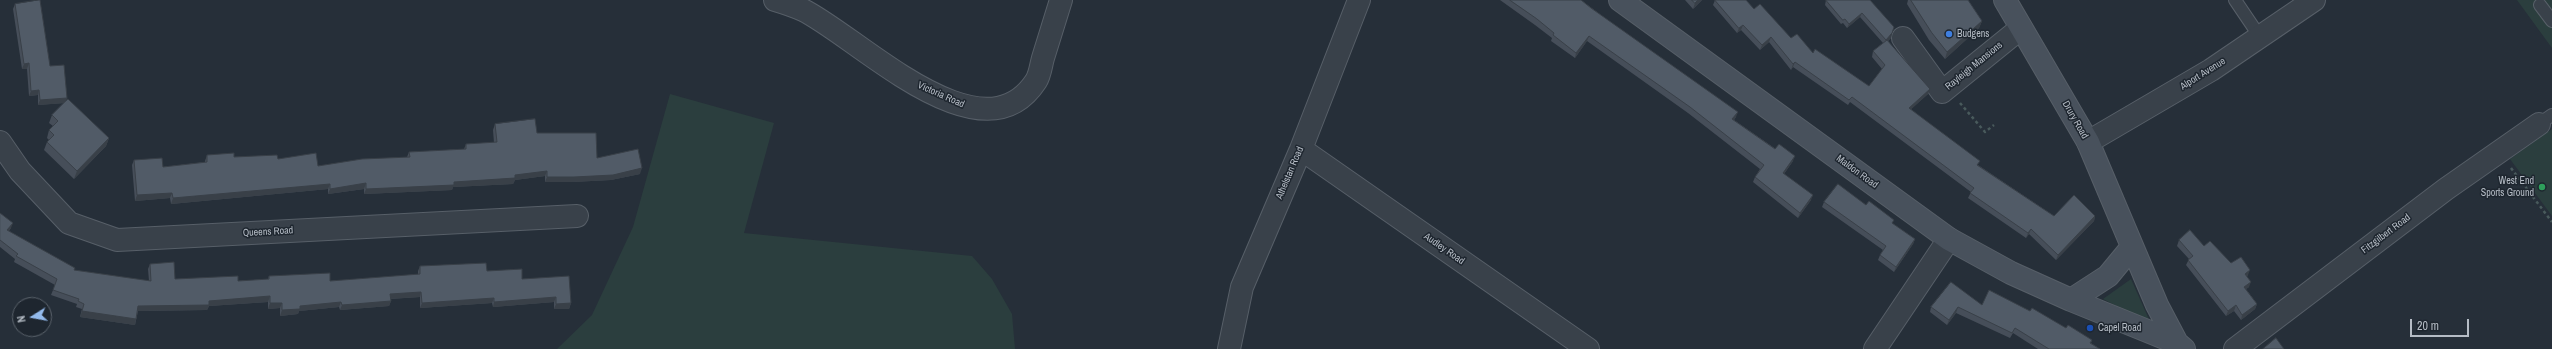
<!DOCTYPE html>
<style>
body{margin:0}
#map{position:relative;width:2552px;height:349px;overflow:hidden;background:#262f39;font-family:"Archivo Narrow",sans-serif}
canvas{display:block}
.north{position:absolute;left:12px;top:297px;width:40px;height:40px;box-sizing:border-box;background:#1e262f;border:1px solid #5a626b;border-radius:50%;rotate:259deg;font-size:11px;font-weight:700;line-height:16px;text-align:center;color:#b5bcc5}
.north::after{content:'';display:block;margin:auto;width:14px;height:18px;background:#93baec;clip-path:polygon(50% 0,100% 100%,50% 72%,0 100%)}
.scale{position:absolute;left:2410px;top:319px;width:59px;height:18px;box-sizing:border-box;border:2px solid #b5bcc5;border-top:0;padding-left:5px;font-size:12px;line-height:14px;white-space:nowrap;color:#b5bcc5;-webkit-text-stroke:3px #1e262f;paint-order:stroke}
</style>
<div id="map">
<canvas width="2552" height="349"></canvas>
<div class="north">N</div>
<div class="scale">20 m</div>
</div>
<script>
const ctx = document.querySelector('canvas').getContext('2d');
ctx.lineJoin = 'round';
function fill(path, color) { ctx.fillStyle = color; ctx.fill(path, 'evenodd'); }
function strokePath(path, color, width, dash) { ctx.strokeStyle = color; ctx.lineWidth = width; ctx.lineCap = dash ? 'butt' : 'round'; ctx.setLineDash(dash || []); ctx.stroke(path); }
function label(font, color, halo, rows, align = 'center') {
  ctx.font = font + ' "Archivo Narrow",sans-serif'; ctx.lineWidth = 3; ctx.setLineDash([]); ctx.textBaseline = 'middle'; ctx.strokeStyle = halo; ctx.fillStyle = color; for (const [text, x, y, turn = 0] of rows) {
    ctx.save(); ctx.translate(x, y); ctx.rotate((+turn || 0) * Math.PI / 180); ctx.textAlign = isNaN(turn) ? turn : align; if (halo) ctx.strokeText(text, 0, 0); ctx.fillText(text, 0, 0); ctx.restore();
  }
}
const green = new Path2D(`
 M 2517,0 L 2552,0 L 2552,48 Z
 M 670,94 L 774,123 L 744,233 L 972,256 L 992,279 L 1012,314 L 1015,349 L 557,349 L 592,315 L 633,227 Z
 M 2552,129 L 2552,216 L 2510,159 Z
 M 2131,279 L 2151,324 L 2103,299 Z`);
const path = new Path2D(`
 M 1960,103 L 1985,132 L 1994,125
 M 2511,168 L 2552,222`);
const lane = new Path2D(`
 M 2235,0 L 2260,37
 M 2540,5 L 2552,21
 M 2539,124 L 2552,115`);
const street = new Path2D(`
 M 775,0 C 785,3 794,6 803,10 C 858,37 982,164 1036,81 C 1040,75 1041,65 1043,58 C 1049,39 1055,19 1061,0
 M 1903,38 L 1942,92 L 2021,28
 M 0,142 L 20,171 L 69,223 L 117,240 L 577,216
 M 2088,142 L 2211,70 L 2314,0
 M 1301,149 L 1588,349
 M 1229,349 L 1242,287 L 1301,149 L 1359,0
 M 1875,349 L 1949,239
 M 2235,349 L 2446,189 L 2539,124`);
const secondary = new Path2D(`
 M 1620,0 L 1949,239 L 2011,273 L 2071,300 L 2177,343 L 2184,349
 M 2005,0 L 2088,142 L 2157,305 L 2177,343
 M 2071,300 L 2108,276 L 2132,247`);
const wall = new Path2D(`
 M 1500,0 L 1581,0 L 1736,117 L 1734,120 L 1793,161 L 1784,174 L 1811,200 L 1798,218 L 1753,182 L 1755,177 L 1760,169 L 1688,113 L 1587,41 L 1575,58 L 1551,41 L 1552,38 L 1535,25 Z
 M 1685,0 L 1702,0 L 1693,9 Z
 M 1715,0 L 1754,9 L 1791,38 L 1813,53 L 1869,86 L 1882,69 L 1872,57 L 1873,51 L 1883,43 L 1860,17 L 1847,28 L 1843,23 L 1841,24 L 1825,5 L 1826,0 L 1871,1 L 1891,38 L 1888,41 L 1928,94 L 1911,109 L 1978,165 L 2054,216 L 2095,216 L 2094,221 L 2056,260 L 2029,234 L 2026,238 L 1968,198 L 1971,192 L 1850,102 L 1848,105 L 1793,67 L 1791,70 L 1769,42 L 1760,50 L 1741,30 L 1737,33 L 1713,5 Z
 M 1908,0 L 1968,0 L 1982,21 L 1979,28 L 1945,59 L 1929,40 L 1907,4 Z
 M 15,4 L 67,98 L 65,102 L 109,138 L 106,146 L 74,179 L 44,150 L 47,142 L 49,140 L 47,138 L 49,130 L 53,126 L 49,123 L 52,115 L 64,103 L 38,105 L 38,95 L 29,96 L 27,69 L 22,69 L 13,9 Z
 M 495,124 L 537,133 L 597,158 L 640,174 L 611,180 L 572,182 L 545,182 L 545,176 L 515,180 L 513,184 L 453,187 L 452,190 L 364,194 L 364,189 L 328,194 L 328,189 L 171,204 L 170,198 L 135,201 L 132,165 L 134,160 L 163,167 L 205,162 L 205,161 L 207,155 L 234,157 L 278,159 L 318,166 L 407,157 L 409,152 L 464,149 L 466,144 L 494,143 L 493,130 Z
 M 1824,202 L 1893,224 L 1915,239 L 1913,244 L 1894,272 L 1878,260 L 1880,255 L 1883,250 L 1822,207 Z
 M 0,213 L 11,228 L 9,231 L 74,270 L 149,281 L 148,269 L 150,264 L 175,279 L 238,281 L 268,279 L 269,276 L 330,281 L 418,275 L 418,271 L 420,266 L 487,271 L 522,279 L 571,303 L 569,309 L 554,309 L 554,302 L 493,307 L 492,303 L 420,308 L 420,297 L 390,299 L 391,301 L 389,306 L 340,310 L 339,307 L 299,311 L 298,314 L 280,316 L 280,308 L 268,309 L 268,302 L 209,306 L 207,310 L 138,311 L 135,325 L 80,317 L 82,309 L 76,307 L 77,304 L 51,295 L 55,285 L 14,262 L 15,259 L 0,247 Z
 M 2179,240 L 2204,246 L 2231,263 L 2248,275 L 2247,276 L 2249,287 L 2246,289 L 2257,304 L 2255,309 L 2241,320 L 2234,311 L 2226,316 L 2186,265 L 2189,259 L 2177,246 Z
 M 1982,305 L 2030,311 L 2092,340 L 2091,343 L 2100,349 L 2038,349 L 2013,333 L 2010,338 L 1956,313 L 1947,325 L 1930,312 L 1931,307 Z`);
const shadedWall = new Path2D(`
 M 1698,0 L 1702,0 L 1693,9 L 1695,3 Z
 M 1862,13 L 1860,17 L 1847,28 L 1849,24 Z
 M 1982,21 L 1979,28 L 1945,59 L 1947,52 Z
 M 1743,25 L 1741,30 L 1737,33 L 1739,28 Z
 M 1892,33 L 1891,38 L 1884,44 L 1886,40 Z
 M 1589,36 L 1587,41 L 1575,58 L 1576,53 Z
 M 1771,37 L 1769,42 L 1760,50 L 1762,45 Z
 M 1795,62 L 1793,67 L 1791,70 L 1793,64 Z
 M 29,63 L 27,69 L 22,69 L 24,64 Z
 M 1930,89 L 1928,94 L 1907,113 L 1909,108 Z
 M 39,90 L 38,95 L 29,96 L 31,91 Z
 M 67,98 L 65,103 L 38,105 L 40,100 Z
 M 1738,112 L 1736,117 L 1731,124 L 1732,119 Z
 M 109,138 L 106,146 L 74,179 L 77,171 Z
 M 1795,156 L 1793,161 L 1781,178 L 1783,173 Z
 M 642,168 L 640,174 L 611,180 L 572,182 L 545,182 L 547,177 Z
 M 547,171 L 545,176 L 515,180 L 513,184 L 453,187 L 452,190 L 364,194 L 366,189 L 454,182 Z
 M 366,183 L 364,189 L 328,194 L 330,189 Z
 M 330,184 L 328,189 L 171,204 L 173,198 Z
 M 172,193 L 170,198 L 135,201 L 137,195 Z
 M 1813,195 L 1811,200 L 1798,218 L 1800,213 Z
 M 2095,216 L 2094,221 L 2056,260 L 2058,255 Z
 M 13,223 L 11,228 L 5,235 L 7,230 Z
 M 2031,229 L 2029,234 L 2026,238 L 2028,233 Z
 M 1915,239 L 1913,244 L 1894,272 L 1896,267 Z
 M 2250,270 L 2248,275 L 2243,279 L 2245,274 Z
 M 2251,282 L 2249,287 L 2242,292 L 2244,287 Z
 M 421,292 L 420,297 L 388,299 L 390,294 Z
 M 270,296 L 268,302 L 209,306 L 207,310 L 136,311 L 138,306 Z
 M 556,297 L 554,302 L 493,307 L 494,302 Z
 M 494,298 L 492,303 L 420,308 L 422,303 Z
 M 391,301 L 389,306 L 340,310 L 342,305 Z
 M 341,302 L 339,307 L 299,311 L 298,314 L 280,316 L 282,310 L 300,306 Z
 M 270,303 L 282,303 L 280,308 L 268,309 Z
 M 571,303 L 569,309 L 554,309 L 556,304 Z
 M 2257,304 L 2255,309 L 2241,320 L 2242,315 Z
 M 2236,305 L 2234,311 L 2226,316 L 2228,311 Z
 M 1958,307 L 1956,313 L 1947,325 L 1949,320 Z
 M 82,311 L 136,319 L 135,325 L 80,317 Z`);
const building = new Path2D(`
 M 40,0 L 50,66 L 64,65 L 67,98 L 40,100 L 39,90 L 31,91 L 29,63 L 24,64 L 15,4 Z
 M 1510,0 L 1581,0 L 1591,8 L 1738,112 L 1732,119 L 1775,149 L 1779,144 L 1795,156 L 1783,173 L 1813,195 L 1800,213 L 1755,177 L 1764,165 L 1690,107 L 1589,36 L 1576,53 L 1553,35 L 1554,33 L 1537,19 Z
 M 1692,0 L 1698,0 L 1695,3 Z
 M 1715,0 L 1746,0 L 1754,9 L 1760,4 L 1791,38 L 1797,34 L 1813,53 L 1815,49 L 1869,86 L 1885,65 L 1873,51 L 1887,40 L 1930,89 L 1909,108 L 1980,161 L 1977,165 L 2054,216 L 2074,195 L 2095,216 L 2058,255 L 2031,229 L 2028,233 L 1970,193 L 1974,188 L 1852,97 L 1849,100 L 1795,62 L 1793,64 L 1771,37 L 1762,45 L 1743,25 L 1739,28 Z
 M 1826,0 L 1870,0 L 1894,27 L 1892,33 L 1886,40 L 1862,13 L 1849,24 L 1845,19 L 1843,20 Z
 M 1911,0 L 1968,0 L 1982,21 L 1947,52 L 1932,33 Z
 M 68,99 L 109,138 L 77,171 L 47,142 L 54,135 L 49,130 L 58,121 L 52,115 Z
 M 535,119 L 537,133 L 596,133 L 597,158 L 638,149 L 642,168 L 613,175 L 574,177 L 547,177 L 547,171 L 515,175 L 515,178 L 454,182 L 454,185 L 366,189 L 366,183 L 330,189 L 330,184 L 173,198 L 172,193 L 137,195 L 134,160 L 162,158 L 163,167 L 207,162 L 207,155 L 234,153 L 234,157 L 277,155 L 278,159 L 316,153 L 318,166 L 362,159 L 410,157 L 409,152 L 466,149 L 466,144 L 497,142 L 495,124 Z
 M 1838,184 L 1866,205 L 1869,201 L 1894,220 L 1892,223 L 1915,239 L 1896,267 L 1880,255 L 1886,246 L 1824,202 Z
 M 0,213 L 13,223 L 7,230 L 75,268 L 74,270 L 151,281 L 150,264 L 174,262 L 175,279 L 238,276 L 238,281 L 269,279 L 269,276 L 330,273 L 330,281 L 420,274 L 420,266 L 486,263 L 487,271 L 522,269 L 522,279 L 569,276 L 571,303 L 556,304 L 556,297 L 494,302 L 494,298 L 422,303 L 421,292 L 390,294 L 391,301 L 342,305 L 341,302 L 300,306 L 300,309 L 282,310 L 282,303 L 270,303 L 270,296 L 209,301 L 209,305 L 138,306 L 136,319 L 82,311 L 84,304 L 78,301 L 79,299 L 53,290 L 57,279 L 16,256 L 18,254 L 0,240 Z
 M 2190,230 L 2204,246 L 2210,241 L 2231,263 L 2241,257 L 2250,270 L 2245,274 L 2251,282 L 2244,287 L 2257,304 L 2242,315 L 2236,305 L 2228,311 L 2188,260 L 2193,256 L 2179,240 Z
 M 1951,282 L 1982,305 L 1989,290 L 2030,311 L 2032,308 L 2066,328 L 2068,325 L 2092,340 L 2090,343 L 2100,349 L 2049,349 L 2015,328 L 2012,333 L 1958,307 L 1949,320 L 1931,307 Z
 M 2276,338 L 2284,349 L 2263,349 Z`);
const markers = [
 [1949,34,4,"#3f7fe0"],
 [2542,187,4,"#2e9e5b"],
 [2090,328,4,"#1a4fb4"]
];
const poiNames = [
 ["Budgens",1957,34],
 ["West End",2534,181,"right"],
 ["Sports Ground",2534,193,"right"],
 ["Capel Road",2098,328]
];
const streetNames = [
 ["Rayleigh Mansions",1974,66,-39],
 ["Alport Avenue",2203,74,-32],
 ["Victoria Road",941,95,24],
 ["Drury Road",2075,120,60],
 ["Maldon Road",1857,172,36],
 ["Athelstan Road",1290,173,-67],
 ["Queens Road",268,232,-3],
 ["Fitzgilbert Road",2386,234,-37],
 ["Audley Road",1444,249,35]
];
fill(green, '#2b3e3e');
strokePath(lane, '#575f68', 14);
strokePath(street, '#575f68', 24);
strokePath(secondary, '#575f68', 24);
strokePath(path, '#495a5c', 2.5, [3, 3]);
strokePath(lane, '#39414a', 12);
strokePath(street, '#39414a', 22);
strokePath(secondary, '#48515c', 22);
fill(wall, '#464e59');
fill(shadedWall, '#394048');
fill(building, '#515b67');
strokePath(building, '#394048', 1);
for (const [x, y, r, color] of markers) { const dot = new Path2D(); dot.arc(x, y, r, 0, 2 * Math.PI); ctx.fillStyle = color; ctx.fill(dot); strokePath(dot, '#1e262f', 1.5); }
label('10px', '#b5bcc5', '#1e262f', poiNames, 'left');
label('10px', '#b5bcc5', '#1e262f', streetNames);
</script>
